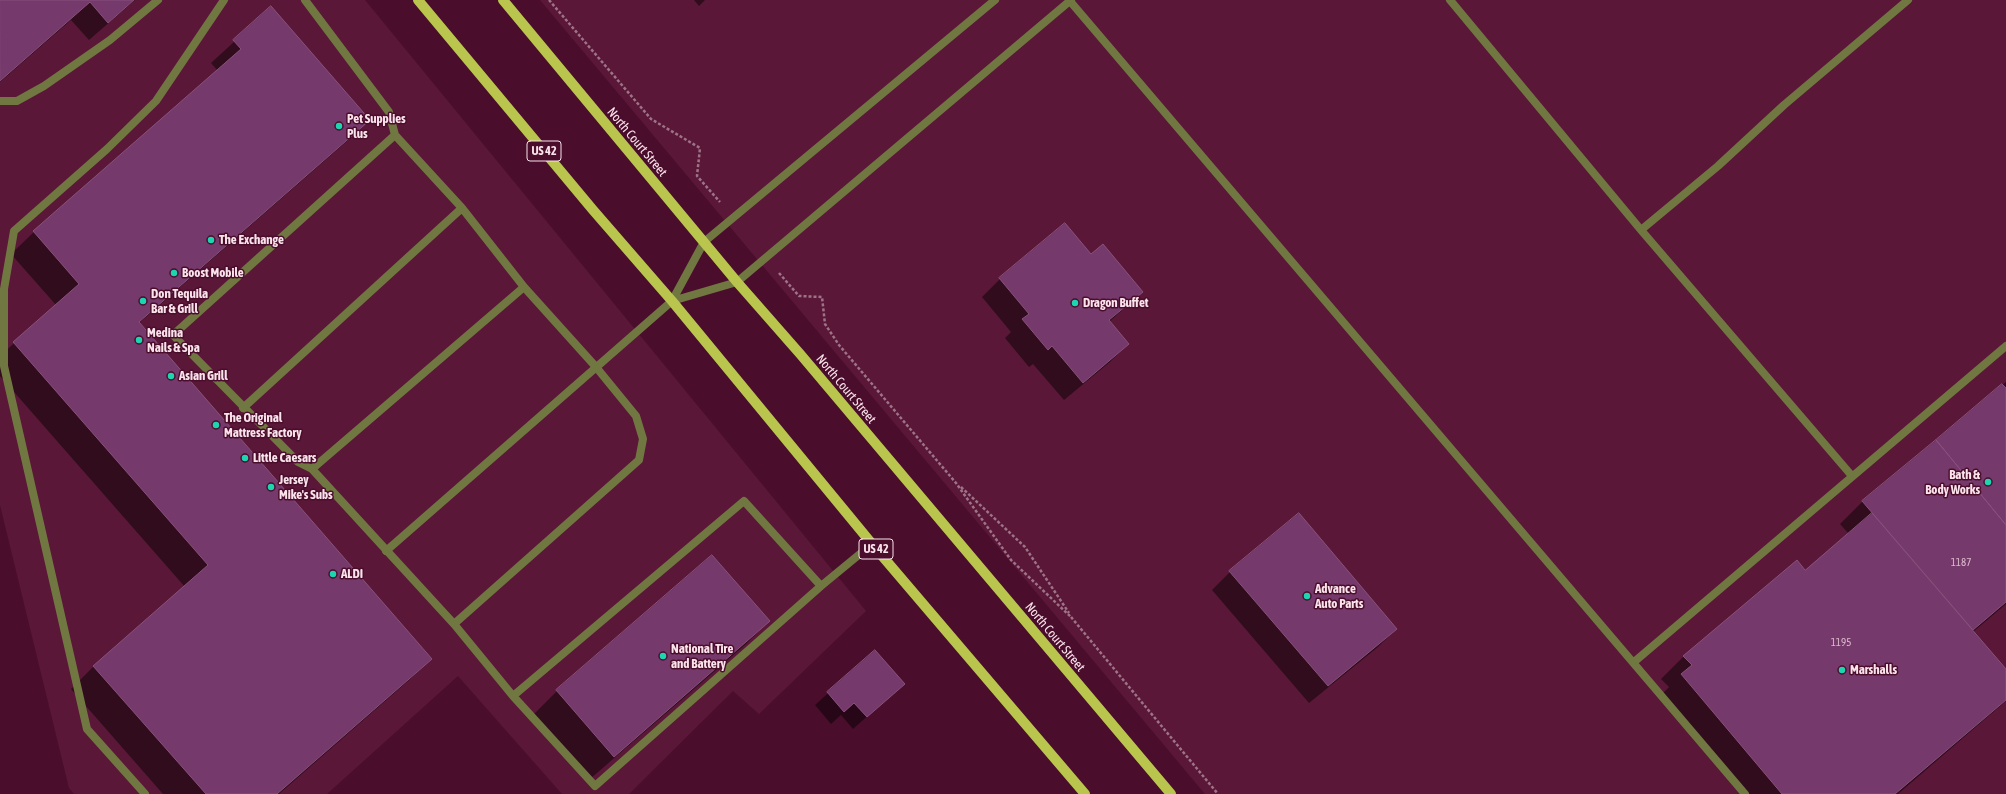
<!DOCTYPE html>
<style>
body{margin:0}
canvas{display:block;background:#4a0d2c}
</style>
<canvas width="2006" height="794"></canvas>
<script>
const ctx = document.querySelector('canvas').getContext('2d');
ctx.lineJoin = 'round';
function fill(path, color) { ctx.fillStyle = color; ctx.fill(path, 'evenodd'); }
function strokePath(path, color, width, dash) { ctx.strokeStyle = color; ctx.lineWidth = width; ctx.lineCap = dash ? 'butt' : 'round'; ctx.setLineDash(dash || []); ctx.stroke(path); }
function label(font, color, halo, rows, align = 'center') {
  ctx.font = font + ' "Asap Condensed",sans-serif'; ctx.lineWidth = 3; ctx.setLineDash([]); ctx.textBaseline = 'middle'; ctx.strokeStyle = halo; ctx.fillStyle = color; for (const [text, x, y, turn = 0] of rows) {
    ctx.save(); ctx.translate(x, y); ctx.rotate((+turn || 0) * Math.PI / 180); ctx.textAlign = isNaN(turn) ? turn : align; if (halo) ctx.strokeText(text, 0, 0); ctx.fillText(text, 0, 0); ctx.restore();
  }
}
const built = new Path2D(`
 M 0,0 L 365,0 L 866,611 L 759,714 L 733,691 L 629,794 L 562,794 L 458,676 L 327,794 L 74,794 L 69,788 L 0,505 Z
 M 540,0 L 2006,0 L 2006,794 L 1205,794 Z`);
const shadow = new Path2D(`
 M 0,0 L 135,0 L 89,40 L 71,20 L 0,82 Z
 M 694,0 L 705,0 L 699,6 Z
 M 271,8 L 369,120 L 346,142 L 139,323 L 431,659 L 408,681 L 279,794 L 163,794 L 71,689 L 94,666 L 185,587 L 0,376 L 0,356 L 56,305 L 11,254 L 34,232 L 218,71 L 211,63 Z
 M 1091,255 L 1142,292 L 1109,322 L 1128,344 L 1110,362 L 1064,400 L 1033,364 L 1029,367 L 1005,338 L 1011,332 L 982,297 L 1000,279 Z
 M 2006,382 L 2006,604 L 1973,632 L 2006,671 L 2006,701 L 1898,794 L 1741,794 L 1659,697 L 1669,687 L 1661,679 L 1684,656 L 1805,571 L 1849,534 L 1840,524 L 1862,502 Z
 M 712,556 L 769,621 L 746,644 L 590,779 L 534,714 L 557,691 Z
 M 1230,572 L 1396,629 L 1378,647 L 1309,703 L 1212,590 Z
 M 875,651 L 890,696 L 853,729 L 841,715 L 831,724 L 815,705 Z`);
const building = new Path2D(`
 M 0,0 L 134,0 L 108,23 L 90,2 L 0,81 Z
 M 271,6 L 370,120 L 139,322 L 432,659 L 277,794 L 206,794 L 93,666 L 208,565 L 13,342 L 79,284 L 33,231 L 241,49 L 233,40 Z
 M 1065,223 L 1091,254 L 1103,244 L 1143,292 L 1109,320 L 1129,344 L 1083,383 L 1052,346 L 1048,350 L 1022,319 L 1029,314 L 999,278 Z
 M 2002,384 L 2006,388 L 2006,525 L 1936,440 Z
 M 1936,440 L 2006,525 L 2006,602 L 1973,630 L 1862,501 Z
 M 1299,513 L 1397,629 L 1328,686 L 1229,571 Z
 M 1872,513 L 2006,669 L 2006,700 L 1895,794 L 1782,794 L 1681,674 L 1692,665 L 1683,656 L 1797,560 L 1805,570 Z
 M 712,555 L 770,621 L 614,757 L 556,690 Z
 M 875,650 L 905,684 L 867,717 L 854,703 L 844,712 L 827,692 Z`);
const path = new Path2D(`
 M 549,0 L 651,119 L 700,148 L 697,176 L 720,202
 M 779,273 L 799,296 L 822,297 L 825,324 L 839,345 L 956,483 L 1011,560 L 1072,618
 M 961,487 L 1025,547 L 1069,613
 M 1071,617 L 1218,794`);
const service = new Path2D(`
 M 305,0 L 389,112 L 395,135 L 462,208 L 524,287 L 596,367 L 636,416 L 643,439 L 639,460 L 454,624
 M 1069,0 L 1745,794
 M 1450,0 L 1641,230 L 1852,476
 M 0,101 L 17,101 L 44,86 L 110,40 L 158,0
 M 395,135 L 173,335 L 298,462 L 312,469 L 454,624 L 513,696 L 595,786 L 821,586 L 872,544
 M 1641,230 L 1718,166 L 1784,105 L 1908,0
 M 672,301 L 737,282 L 1071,0
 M 243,408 L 462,208
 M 312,469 L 524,287
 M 386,551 L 672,301 L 704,242 L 995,0
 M 1634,662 L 2006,346
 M 513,696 L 744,501 L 821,586
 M 145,794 L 87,729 L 4,366 L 4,289 L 14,231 L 107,149 L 156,101 L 224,0`);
const primary = new Path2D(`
 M 418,0 L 593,210 L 672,301 L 872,544 L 1085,794
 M 503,0 L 737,282 L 801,355 L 1171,794`);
const markers = [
 [339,126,4,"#1cd5b1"],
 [211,240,4,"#1cd5b1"],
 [174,273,4,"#1cd5b1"],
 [143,301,4,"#1cd5b1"],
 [1075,303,4,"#1cd5b1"],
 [139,340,4,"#1cd5b1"],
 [171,376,4,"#1cd5b1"],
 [216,425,4,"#1cd5b1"],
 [245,458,4,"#1cd5b1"],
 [1988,482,4,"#1cd5b1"],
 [271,487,4,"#1cd5b1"],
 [333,574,4,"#1cd5b1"],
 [1307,596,4,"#1cd5b1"],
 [663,656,4,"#1cd5b1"],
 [1842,670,4,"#1cd5b1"]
];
const numberNames = [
 ["1187",1961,563],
 ["1195",1841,643]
];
const shields = [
 [544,151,34],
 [876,549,34]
];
const shieldNames = [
 ["US 42",544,151],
 ["US 42",876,549]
];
const poiNames = [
 ["Pet Supplies",347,119],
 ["Plus",347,134],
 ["The Exchange",219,240],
 ["Boost Mobile",182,273],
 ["Don Tequila",151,294],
 ["Bar & Grill",151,309],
 ["Dragon Buffet",1083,303],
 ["Medina",147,333],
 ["Nails & Spa",147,348],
 ["Asian Grill",179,376],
 ["The Original",224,418],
 ["Mattress Factory",224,433],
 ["Little Caesars",253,458],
 ["Bath &",1980,475,"right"],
 ["Body Works",1980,490,"right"],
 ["Jersey",279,480],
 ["Mike's Subs",279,495],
 ["ALDI",341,574],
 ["Advance",1315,589],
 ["Auto Parts",1315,604],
 ["National Tire",671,649],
 ["and Battery",671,664],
 ["Marshalls",1850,670]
];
const streetNames = [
 ["North Court Street",637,142,50],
 ["North Court Street",846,389,50],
 ["North Court Street",1055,637,50]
];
fill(built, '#5a1738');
fill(shadow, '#0007');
fill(building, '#75396b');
strokePath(building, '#88517d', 1);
strokePath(path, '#9e7387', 2.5, [3, 2]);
strokePath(service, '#717741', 8);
strokePath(primary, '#b9c54d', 10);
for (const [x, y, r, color] of markers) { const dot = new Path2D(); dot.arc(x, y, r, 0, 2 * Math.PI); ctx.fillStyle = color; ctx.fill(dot); strokePath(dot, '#4a0d2c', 1.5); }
label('11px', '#dab8cb', null, numberNames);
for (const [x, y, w] of shields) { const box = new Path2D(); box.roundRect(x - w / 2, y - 10, w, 20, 3); ctx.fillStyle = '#4a0d2c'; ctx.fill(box); strokePath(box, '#fbe3eb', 1); }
label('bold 12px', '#fbe3eb', null, shieldNames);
label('bold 13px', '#fbe3eb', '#4a0d2c', poiNames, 'left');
label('13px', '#fbe3eb', '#4a0d2c', streetNames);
</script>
